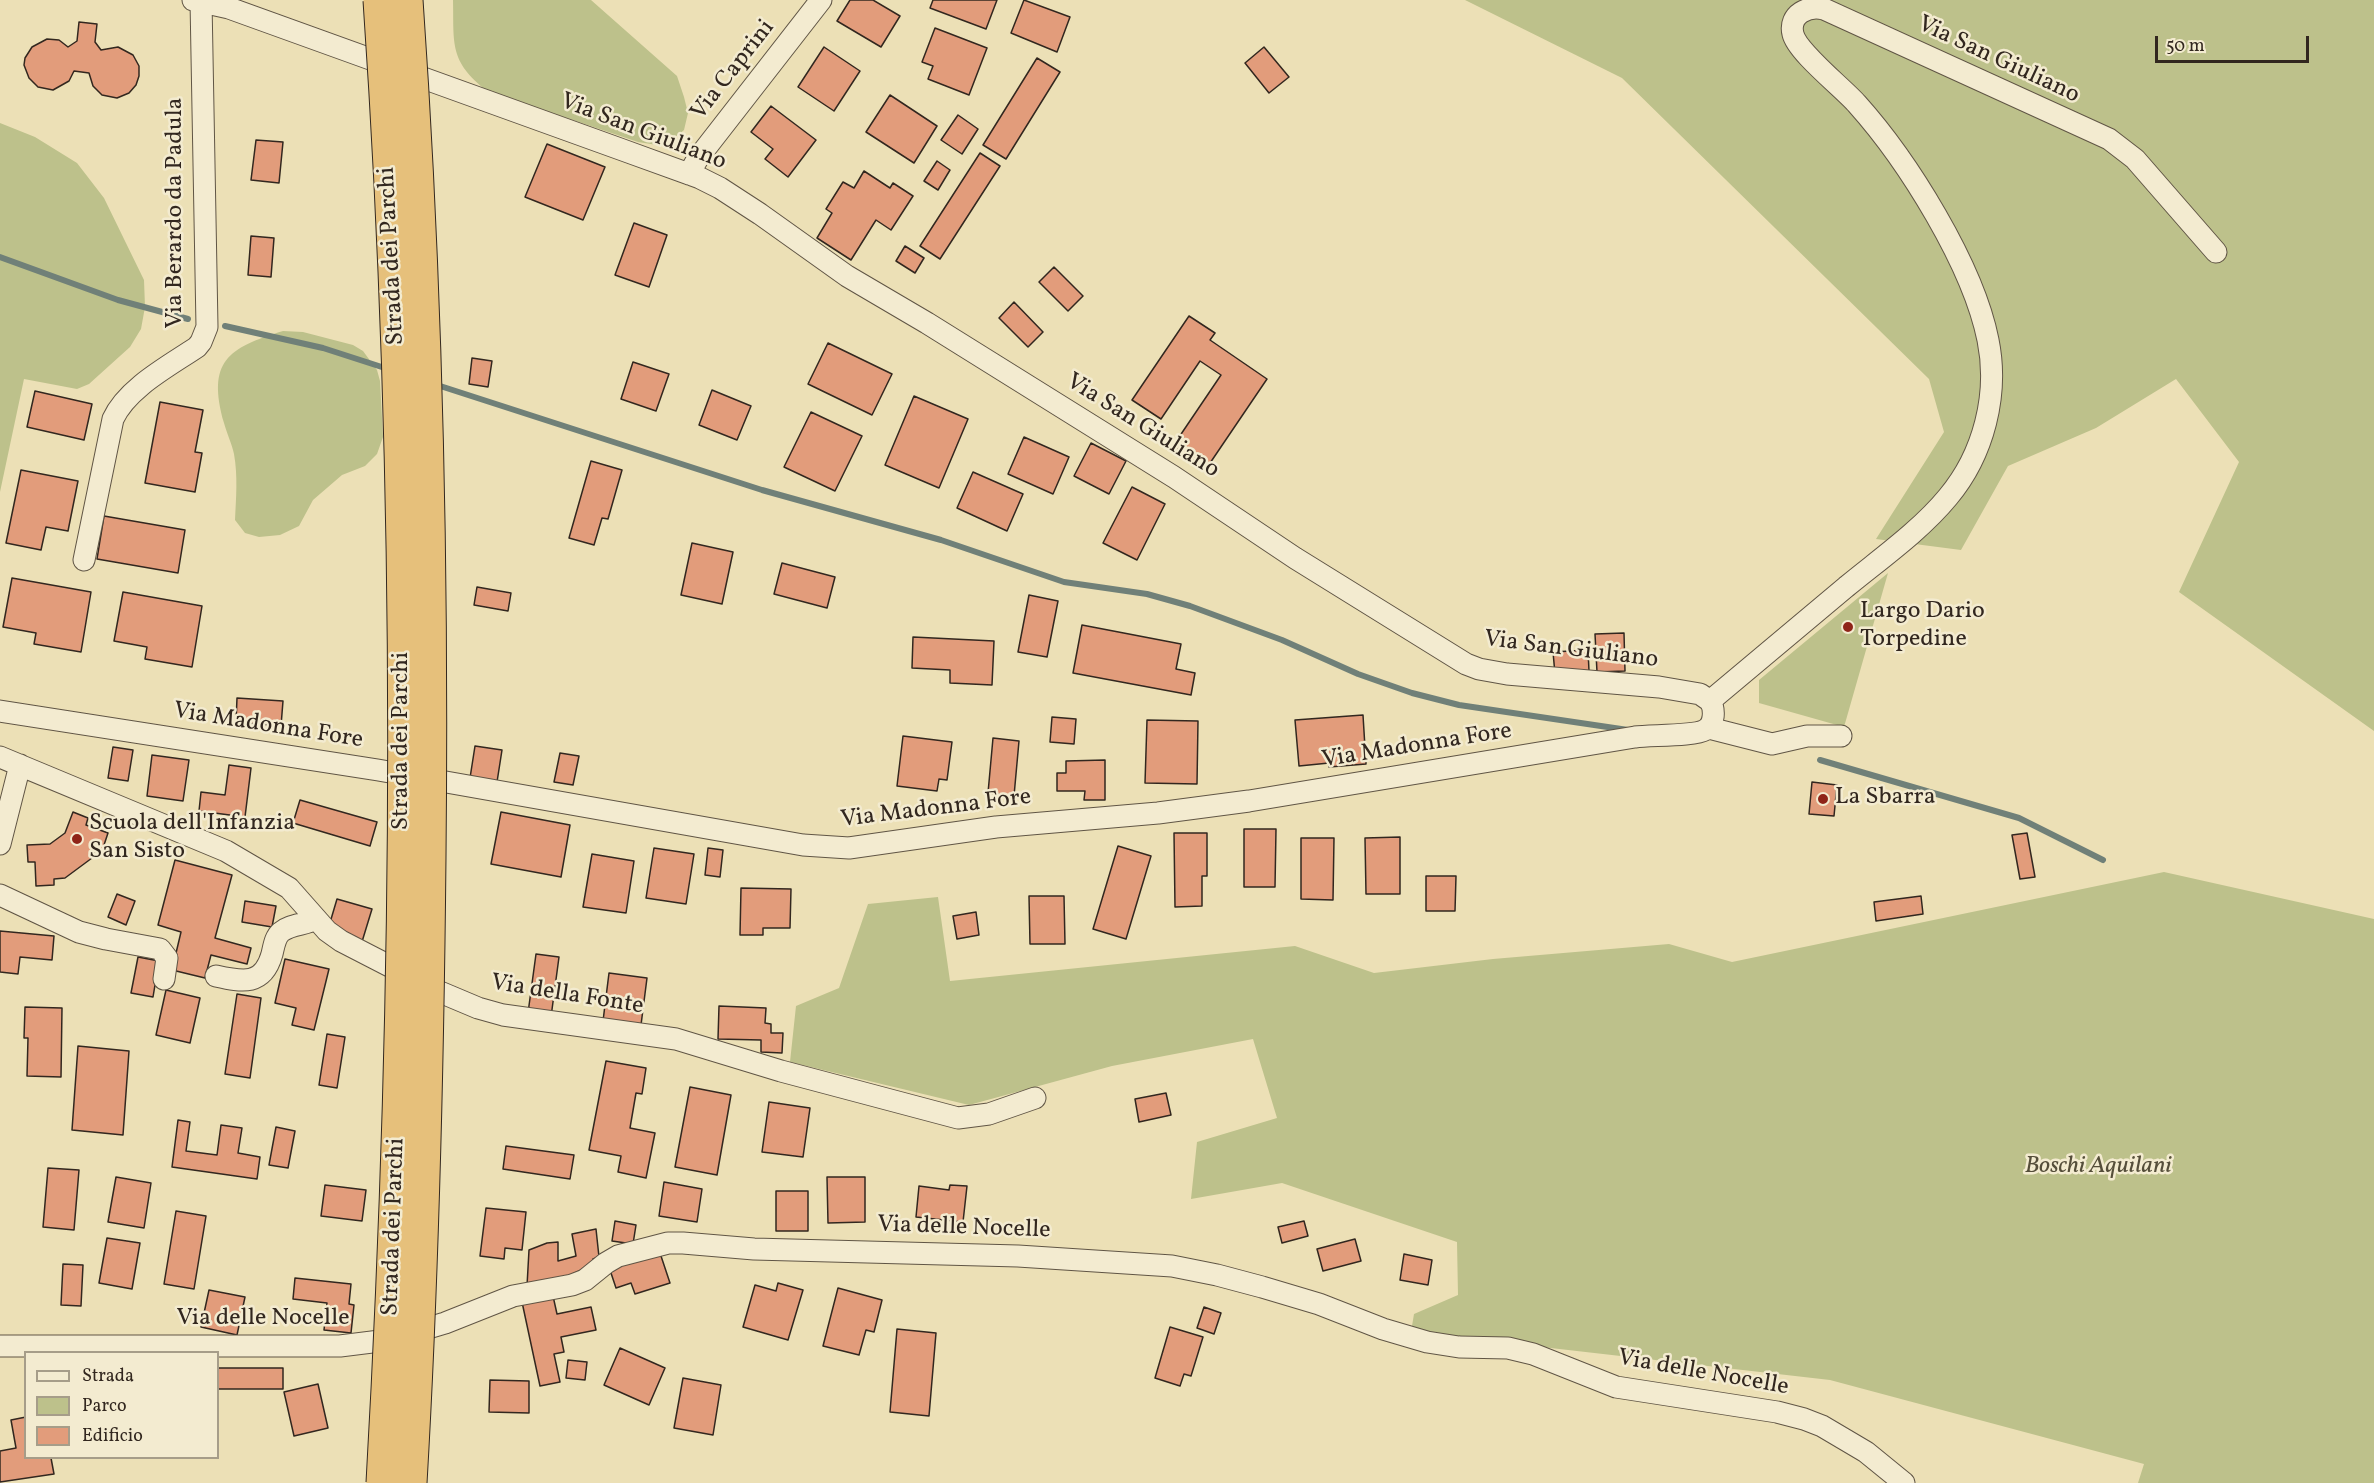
<!DOCTYPE html>
<style>
body{margin:0}
#map{position:relative;width:2374px;height:1483px;overflow:hidden;background:#ece0b6;font-family:Vollkorn,serif}
canvas{display:block}
.legend{position:absolute;left:24px;top:1351px;width:195px;height:108px;box-sizing:border-box;background:#f3ebd0;border:2px solid #a69d89;margin:0;padding:8px 10px;list-style:none;font-size:18px;color:#32271f}
.legend li{display:flex;align-items:center;gap:12px;height:30px}
.legend b{width:30px;border:2px solid #a69d89}
.scale{position:absolute;left:2155px;top:36px;width:154px;height:27px;box-sizing:border-box;border:3px solid #32271f;border-top:0;padding-left:8px;font-size:18px;line-height:21px;white-space:nowrap;color:#32271f;-webkit-text-stroke:4px #f3ebd0;paint-order:stroke}
</style>
<div id="map">
<canvas width="2374" height="1483"></canvas>
<ul class="legend">
<li><b style="height:8px;background:#f3ebd0"></b>Strada</li>
<li><b style="height:16px;background:#bdc18b"></b>Parco</li>
<li><b style="height:16px;background:#e29c7b"></b>Edificio</li>
</ul>
<div class="scale">50 m</div>
</div>
<script>
const ctx = document.querySelector('canvas').getContext('2d');
ctx.lineJoin = 'round';
function fill(path, color) { ctx.fillStyle = color; ctx.fill(path, 'evenodd'); }
function strokePath(path, color, width, dash) { ctx.strokeStyle = color; ctx.lineWidth = width; ctx.lineCap = dash ? 'butt' : 'round'; ctx.setLineDash(dash || []); ctx.stroke(path); }
function label(font, color, halo, rows, align = 'center') {
  ctx.font = font + ' Vollkorn,serif'; ctx.lineWidth = 5; ctx.setLineDash([]); ctx.textBaseline = 'middle'; ctx.strokeStyle = halo; ctx.fillStyle = color; for (const [text, x, y, turn = 0] of rows) {
    ctx.save(); ctx.translate(x, y); ctx.rotate((+turn || 0) * Math.PI / 180); ctx.textAlign = isNaN(turn) ? turn : align; if (halo) ctx.strokeText(text, 0, 0); ctx.fillText(text, 0, 0); ctx.restore();
  }
}
const green = new Path2D(`
 M 453,0 L 591,0 L 677,76 L 684,97 L 688,113 L 684,130 L 672,140 L 657,145 L 638,142 L 487,91 C 449,61 454,44 453,0 Z
 M 1465,0 L 2374,0 L 2374,731 L 2179,592 L 2239,462 L 2176,379 L 2096,428 L 2008,466 L 1961,550 L 1876,539 L 1944,432 L 1929,379 L 1622,78 Z
 M 0,123 L 35,137 L 77,163 L 104,198 L 144,280 L 145,307 L 141,329 L 130,347 L 89,384 L 77,389 L 24,379 L 0,492 Z
 M 283,331 L 303,332 L 353,345 L 363,351 L 377,370 L 380,381 L 383,437 L 377,454 L 365,466 L 342,475 L 313,500 L 299,526 L 280,535 L 259,537 L 245,533 L 235,520 C 236,499 238,476 234,454 C 232,444 227,434 224,423 C 207,362 227,348 283,331 Z
 M 1888,573 L 1844,727 L 1759,703 L 1759,680 Z
 M 2164,872 L 2374,919 L 2374,1483 L 2138,1483 L 2144,1464 L 1830,1380 L 1411,1332 L 1414,1314 L 1458,1295 L 1457,1242 L 1282,1183 L 1191,1199 L 1197,1142 L 1277,1118 L 1253,1039 L 1112,1066 L 969,1105 L 790,1062 L 796,1006 L 839,988 L 868,904 L 938,897 L 950,981 L 1295,946 L 1374,973 L 1493,959 L 1669,944 L 1732,962 Z`);
const stream = new Path2D(`
 M 0,257 L 118,300 L 188,319
 M 225,326 L 323,348 L 388,369
 M 434,384 L 762,490 L 941,540 L 1064,582 L 1147,594 L 1190,606 L 1282,640 L 1358,674 L 1412,693 L 1459,705 L 1628,730
 M 1820,760 L 2019,818 L 2103,860`);
const building = new Path2D(`
 M 850,0 L 873,0 L 900,16 L 881,47 L 837,21 Z
 M 933,0 L 997,0 L 986,29 L 930,8 Z
 M 1024,0 L 1070,17 L 1057,52 L 1011,33 Z
 M 79,22 L 97,24 L 95,42 L 101,50 L 118,47 L 133,55 L 139,66 L 139,76 L 136,85 L 129,93 L 117,98 L 102,95 L 93,86 L 89,73 L 74,71 L 69,81 L 53,90 L 38,87 L 29,78 L 24,65 L 25,58 L 32,47 L 47,39 L 59,40 L 68,47 L 77,41 Z
 M 935,28 L 987,48 L 969,95 L 928,79 L 933,66 L 922,62 Z
 M 824,47 L 860,71 L 834,111 L 798,87 Z
 M 1264,47 L 1289,77 L 1269,93 L 1245,63 Z
 M 1037,58 L 1060,72 L 1006,159 L 983,145 Z
 M 890,95 L 937,126 L 914,163 L 866,132 Z
 M 771,106 L 816,140 L 788,177 L 765,159 L 773,149 L 751,132 Z
 M 958,115 L 978,129 L 962,154 L 941,140 Z
 M 256,140 L 283,142 L 279,183 L 251,180 Z
 M 547,144 L 605,167 L 583,220 L 525,197 Z
 M 980,153 L 1000,166 L 940,259 L 920,246 Z
 M 937,161 L 950,170 L 938,190 L 924,181 Z
 M 864,171 L 890,188 L 893,183 L 913,196 L 891,230 L 876,220 L 851,260 L 817,238 L 832,213 L 826,209 L 843,182 L 854,188 Z
 M 634,223 L 667,235 L 649,287 L 615,275 Z
 M 251,236 L 274,238 L 271,277 L 248,275 Z
 M 905,246 L 924,258 L 915,273 L 896,261 Z
 M 1054,267 L 1083,296 L 1068,311 L 1039,282 Z
 M 1014,302 L 1043,332 L 1028,347 L 999,318 Z
 M 1189,316 L 1215,333 L 1210,340 L 1267,379 L 1206,469 L 1173,446 L 1221,375 L 1200,361 L 1161,419 L 1132,400 Z
 M 828,343 L 892,374 L 872,415 L 808,384 Z
 M 472,358 L 492,361 L 488,387 L 469,384 Z
 M 633,362 L 669,374 L 656,411 L 621,399 Z
 M 712,390 L 751,406 L 737,440 L 699,425 Z
 M 35,391 L 92,404 L 84,440 L 27,427 Z
 M 914,396 L 968,419 L 939,488 L 885,465 Z
 M 160,402 L 203,410 L 195,452 L 202,453 L 195,492 L 145,483 Z
 M 811,412 L 862,436 L 835,491 L 784,467 Z
 M 1024,437 L 1069,457 L 1053,494 L 1008,474 Z
 M 1091,443 L 1126,461 L 1109,494 L 1074,476 Z
 M 591,461 L 622,470 L 608,519 L 602,518 L 594,545 L 569,538 Z
 M 21,470 L 78,481 L 68,531 L 46,527 L 41,550 L 6,543 Z
 M 973,472 L 1023,494 L 1007,531 L 957,508 Z
 M 1132,487 L 1165,504 L 1137,560 L 1103,543 Z
 M 104,516 L 185,530 L 178,573 L 97,559 Z
 M 692,543 L 733,552 L 722,604 L 681,595 Z
 M 782,563 L 835,577 L 827,608 L 774,594 Z
 M 12,578 L 91,592 L 81,652 L 34,644 L 36,633 L 3,627 Z
 M 477,587 L 511,593 L 508,611 L 474,605 Z
 M 123,592 L 202,606 L 192,667 L 145,659 L 147,647 L 114,641 Z
 M 1029,595 L 1058,601 L 1047,657 L 1018,652 Z
 M 1082,625 L 1181,644 L 1176,669 L 1195,673 L 1191,695 L 1073,673 Z
 M 1624,633 L 1625,671 L 1597,672 L 1595,634 Z
 M 913,637 L 994,641 L 992,685 L 950,683 L 950,670 L 912,668 Z
 M 1588,650 L 1589,671 L 1555,674 L 1553,652 Z
 M 237,698 L 283,701 L 281,726 L 236,722 Z
 M 1363,715 L 1366,764 L 1329,767 L 1329,763 L 1299,766 L 1295,720 Z
 M 1052,717 L 1076,719 L 1074,744 L 1050,742 Z
 M 1147,720 L 1198,721 L 1197,784 L 1145,783 Z
 M 903,736 L 952,742 L 947,780 L 939,779 L 937,791 L 897,786 Z
 M 993,738 L 1019,741 L 1014,796 L 988,793 Z
 M 475,746 L 502,750 L 497,782 L 470,778 Z
 M 113,747 L 133,750 L 128,781 L 108,778 Z
 M 560,753 L 579,756 L 573,785 L 554,782 Z
 M 152,755 L 189,760 L 183,801 L 147,796 Z
 M 1105,760 L 1105,800 L 1084,800 L 1085,791 L 1057,791 L 1057,773 L 1066,773 L 1066,761 Z
 M 229,765 L 251,768 L 245,817 L 199,811 L 201,792 L 225,795 Z
 M 1812,782 L 1837,785 L 1834,816 L 1809,814 Z
 M 300,800 L 377,822 L 370,846 L 293,823 Z
 M 73,812 L 88,818 L 86,825 L 108,833 L 102,851 L 96,849 L 92,858 L 65,878 L 54,879 L 54,885 L 36,886 L 35,862 L 28,862 L 27,845 L 50,844 L 65,833 Z
 M 501,812 L 570,825 L 561,877 L 491,864 Z
 M 1244,829 L 1276,829 L 1275,887 L 1244,887 Z
 M 1174,833 L 1207,833 L 1207,876 L 1202,876 L 1202,906 L 1175,907 Z
 M 2027,833 L 2035,877 L 2020,879 L 2012,835 Z
 M 1400,837 L 1400,894 L 1366,894 L 1365,838 Z
 M 1301,838 L 1334,838 L 1333,900 L 1301,899 Z
 M 1118,846 L 1151,856 L 1126,939 L 1093,929 Z
 M 654,848 L 694,854 L 686,904 L 646,898 Z
 M 708,848 L 723,850 L 720,877 L 705,875 Z
 M 592,854 L 634,861 L 626,913 L 583,907 Z
 M 175,860 L 232,875 L 215,938 L 251,948 L 247,964 L 211,955 L 205,978 L 172,970 L 181,932 L 158,925 Z
 M 1426,876 L 1456,876 L 1455,911 L 1426,911 Z
 M 741,888 L 791,889 L 790,928 L 763,928 L 763,935 L 740,935 Z
 M 117,894 L 135,901 L 126,925 L 108,917 Z
 M 1029,896 L 1064,896 L 1065,944 L 1030,944 Z
 M 1921,896 L 1923,914 L 1876,921 L 1874,902 Z
 M 337,899 L 372,909 L 361,945 L 329,926 Z
 M 245,901 L 276,906 L 272,927 L 242,922 Z
 M 976,912 L 979,935 L 957,939 L 953,916 Z
 M 0,931 L 54,936 L 52,960 L 20,957 L 18,974 L 0,972 Z
 M 536,954 L 559,957 L 551,1017 L 528,1013 Z
 M 138,957 L 159,961 L 153,997 L 131,993 Z
 M 285,959 L 329,969 L 314,1030 L 292,1025 L 296,1008 L 275,1003 Z
 M 609,973 L 647,978 L 641,1025 L 603,1021 Z
 M 166,990 L 200,998 L 190,1043 L 156,1035 Z
 M 237,994 L 261,998 L 250,1078 L 225,1074 Z
 M 719,1006 L 766,1008 L 765,1023 L 771,1024 L 771,1033 L 783,1033 L 782,1053 L 761,1052 L 761,1040 L 718,1039 Z
 M 25,1007 L 62,1008 L 61,1077 L 27,1076 L 28,1038 L 24,1038 Z
 M 327,1034 L 345,1037 L 337,1088 L 319,1085 Z
 M 78,1046 L 129,1051 L 123,1135 L 72,1130 Z
 M 606,1061 L 646,1068 L 642,1094 L 636,1093 L 630,1128 L 655,1133 L 646,1178 L 618,1172 L 621,1156 L 589,1150 Z
 M 690,1087 L 731,1095 L 717,1175 L 675,1167 Z
 M 1166,1093 L 1171,1115 L 1139,1122 L 1135,1099 Z
 M 769,1102 L 810,1108 L 803,1157 L 762,1152 Z
 M 178,1120 L 190,1122 L 186,1151 L 217,1155 L 221,1125 L 242,1128 L 238,1153 L 260,1157 L 257,1179 L 172,1167 Z
 M 276,1127 L 295,1131 L 288,1168 L 269,1165 Z
 M 506,1146 L 574,1155 L 570,1179 L 503,1169 Z
 M 48,1168 L 79,1170 L 74,1230 L 43,1227 Z
 M 116,1177 L 151,1183 L 144,1228 L 108,1222 Z
 M 827,1177 L 865,1177 L 865,1222 L 828,1223 Z
 M 664,1182 L 702,1189 L 697,1222 L 659,1216 Z
 M 325,1185 L 366,1190 L 362,1221 L 321,1216 Z
 M 950,1185 L 967,1186 L 963,1222 L 916,1217 L 919,1186 L 949,1190 Z
 M 776,1191 L 808,1191 L 808,1231 L 776,1231 Z
 M 486,1208 L 526,1212 L 522,1250 L 505,1248 L 504,1259 L 480,1256 Z
 M 176,1211 L 206,1216 L 194,1289 L 164,1284 Z
 M 615,1221 L 636,1225 L 633,1244 L 612,1241 Z
 M 1304,1221 L 1308,1236 L 1282,1243 L 1278,1227 Z
 M 596,1229 L 599,1257 L 593,1259 L 594,1264 L 545,1287 L 527,1286 L 529,1250 L 547,1243 L 558,1242 L 558,1261 L 576,1256 L 572,1234 Z
 M 107,1238 L 140,1243 L 132,1289 L 99,1283 Z
 M 1355,1239 L 1361,1261 L 1323,1271 L 1317,1249 Z
 M 659,1250 L 670,1283 L 635,1294 L 631,1283 L 616,1288 L 609,1267 Z
 M 1404,1254 L 1432,1260 L 1428,1285 L 1400,1280 Z
 M 63,1264 L 83,1265 L 81,1306 L 61,1305 Z
 M 295,1278 L 351,1284 L 349,1304 L 354,1305 L 351,1333 L 324,1330 L 327,1303 L 293,1299 Z
 M 778,1283 L 803,1290 L 788,1340 L 743,1327 L 755,1285 L 776,1291 Z
 M 838,1288 L 882,1300 L 874,1332 L 866,1330 L 859,1355 L 823,1346 Z
 M 209,1290 L 245,1297 L 237,1335 L 201,1327 Z
 M 553,1296 L 557,1314 L 591,1307 L 596,1330 L 561,1337 L 564,1352 L 554,1354 L 560,1382 L 540,1386 L 522,1302 Z
 M 1204,1307 L 1221,1313 L 1214,1334 L 1197,1328 Z
 M 1170,1327 L 1203,1337 L 1191,1376 L 1184,1374 L 1180,1386 L 1155,1378 Z
 M 897,1329 L 936,1333 L 929,1416 L 890,1412 Z
 M 620,1348 L 665,1368 L 649,1405 L 604,1385 Z
 M 568,1360 L 587,1362 L 585,1380 L 566,1378 Z
 M 218,1368 L 283,1368 L 283,1389 L 218,1389 Z
 M 683,1378 L 721,1385 L 713,1435 L 674,1428 Z
 M 490,1380 L 529,1381 L 529,1413 L 489,1412 Z
 M 318,1384 L 328,1428 L 294,1436 L 284,1392 Z
 M 26,1417 L 26,1458 L 51,1458 L 54,1474 L 0,1482 L 0,1451 L 16,1448 L 11,1420 Z`);
const minor = new Path2D(`
 M 193,0 L 229,8 L 620,149 L 700,178 L 720,188 L 760,214 L 847,276 L 927,323 L 1174,477 L 1295,558 L 1466,664 L 1479,669 L 1507,674 L 1659,687 L 1700,694 L 1710,701 C 1756,663 1801,625 1846,587 C 1880,559 1920,531 1948,497 C 1984,454 1999,394 1988,340 C 1973,265 1908,161 1857,104 C 1843,88 1797,52 1793,34 C 1788,14 1809,5 1824,9 L 2109,139 L 2135,159 L 2216,252
 M 689,174 L 698,158 L 821,0
 M 84,560 L 113,419 C 127,388 169,366 197,347 L 201,342 L 207,327 L 201,1
 M 0,711 L 378,770 L 803,845 L 849,848 L 996,827 L 1158,813 L 1249,801 L 1635,737 C 1650,735 1695,736 1705,730 C 1715,725 1715,709 1710,701
 M 1709,728 L 1772,744 L 1807,736 L 1841,736
 M 0,757 L 226,851 L 289,888 L 327,931 L 341,941 L 440,992 L 478,1008 L 503,1015 L 676,1039 L 781,1071 L 958,1118 L 989,1114 L 1035,1098
 M 0,844 L 20,765
 M 0,895 L 79,932 L 106,939 L 160,949 L 167,958 L 164,979
 M 216,976 C 243,982 263,986 272,954 C 274,946 275,937 281,932 C 290,924 306,925 316,919
 M 0,1346 L 340,1346 L 388,1340 L 445,1323 L 513,1296 L 572,1285 L 585,1280 L 606,1263 L 618,1256 L 668,1243 L 683,1243 L 754,1249 L 1018,1256 L 1172,1266 L 1217,1275 L 1262,1287 L 1319,1304 L 1383,1329 L 1427,1342 L 1459,1347 L 1508,1348 L 1533,1354 L 1616,1387 L 1777,1412 L 1804,1419 L 1822,1426 L 1866,1452 L 1904,1483`);
const motorwayBridge = new Path2D(`
 M 380,0 C 414,493 411,990 383,1483
 M 406,0 C 426,285 432,571 429,857 C 427,1066 422,1275 410,1483`);
const markers = [
 [1848,627,6,"#8f2418"],
 [1823,799,6,"#8f2418"],
 [77,839,6,"#8f2418"]
];
const streetNames = [
 ["Via San Giuliano",1998,61,25],
 ["Via Caprini",734,71,-52],
 ["Via San Giuliano",643,133,21],
 ["Via Berardo da Padula",177,213,-90],
 ["Strada dei Parchi",393,256,-93],
 ["Via San Giuliano",1142,427,32],
 ["Via San Giuliano",1571,651,7],
 ["Via Madonna Fore",268,727,9],
 ["Strada dei Parchi",403,741,-90],
 ["Via Madonna Fore",1417,747,-9],
 ["Via Madonna Fore",936,810,-7],
 ["Via della Fonte",567,996,9],
 ["Strada dei Parchi",395,1227,-88],
 ["Via delle Nocelle",964,1229,2],
 ["Via delle Nocelle",263,1320],
 ["Via delle Nocelle",1703,1374,10]
];
const poiNames = [
 ["Largo Dario",1860,613],
 ["Torpedine",1860,641],
 ["La Sbarra",1835,799],
 ["Scuola dell'Infanzia",89,825],
 ["San Sisto",89,853]
];
const parkNames = [
 ["Boschi Aquilani",2098,1168]
];
fill(green, '#bdc18b');
strokePath(stream, '#708078', 6);
fill(building, '#e29c7b');
strokePath(building, '#32271f', 1.5);
strokePath(minor, '#605545', 23);
strokePath(minor, '#f3ebd0', 21);
strokePath(motorwayBridge, '#32271f', 35, []);
strokePath(motorwayBridge, '#e6c07b', 33);
for (const [x, y, r, color] of markers) { const dot = new Path2D(); dot.arc(x, y, r, 0, 2 * Math.PI); ctx.fillStyle = color; ctx.fill(dot); strokePath(dot, '#f3ebd0', 2); }
label('24px', '#32271f', '#f3ebd0', streetNames);
label('24px', '#32271f', '#f3ebd0', poiNames, 'left');
label('italic 24px', '#554e3a', '#f3ebd0', parkNames);
</script>
